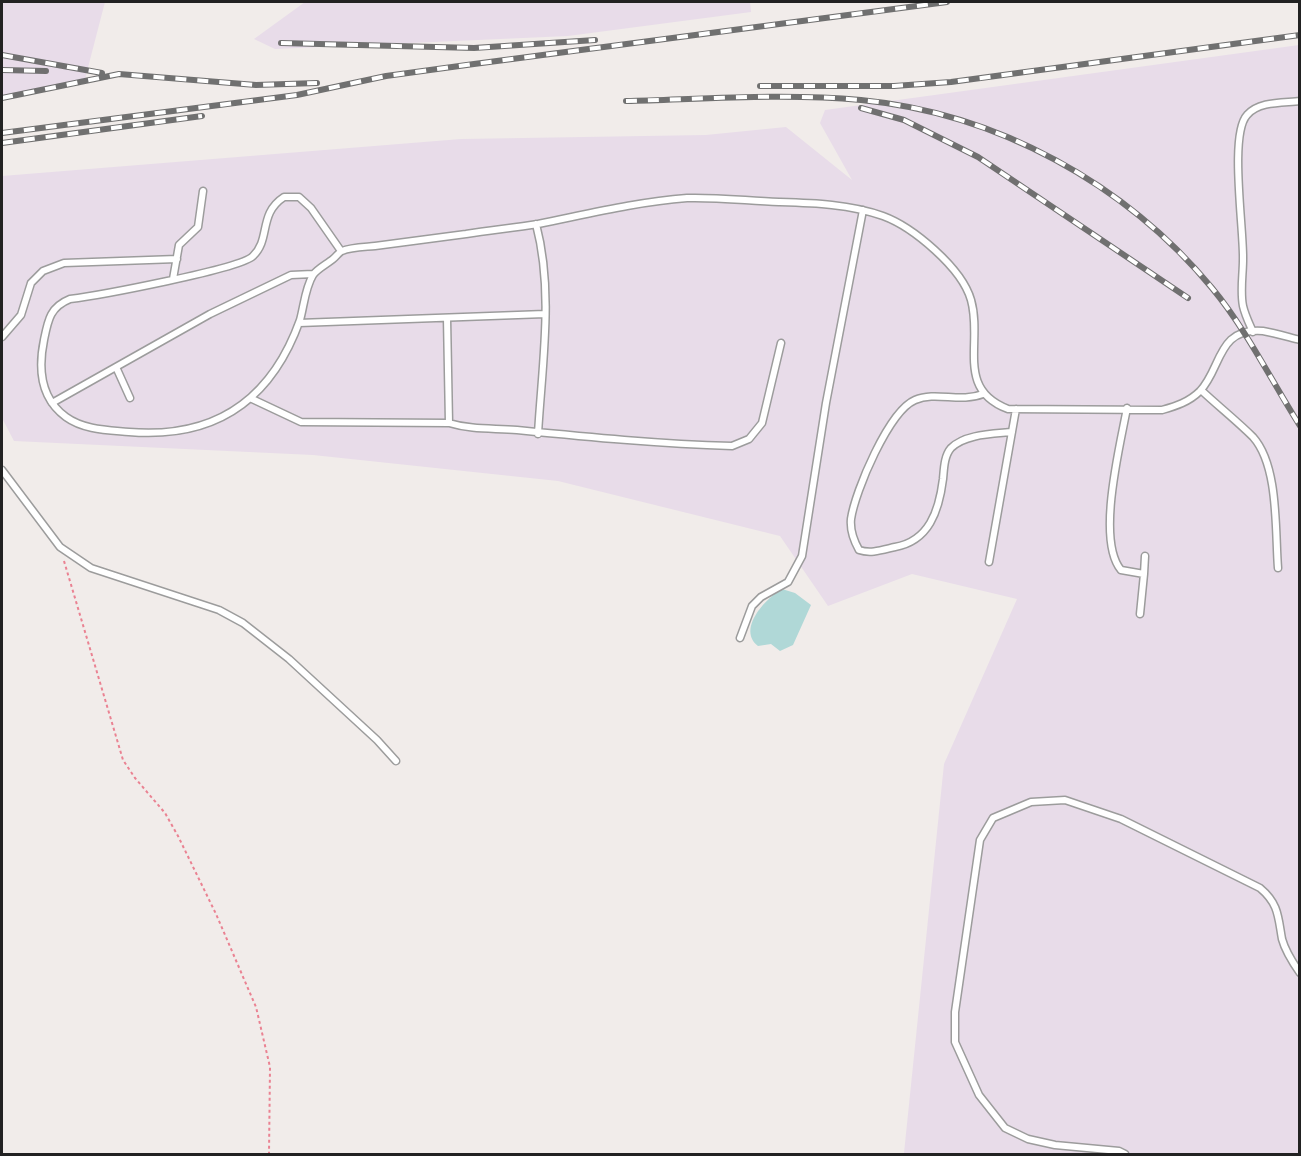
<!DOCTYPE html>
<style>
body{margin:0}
#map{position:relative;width:1301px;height:1156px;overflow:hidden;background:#f1ecea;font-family:"Source Sans 3",sans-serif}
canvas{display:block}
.frame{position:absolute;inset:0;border:3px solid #222;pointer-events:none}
</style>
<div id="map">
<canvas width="1301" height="1156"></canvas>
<div class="frame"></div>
</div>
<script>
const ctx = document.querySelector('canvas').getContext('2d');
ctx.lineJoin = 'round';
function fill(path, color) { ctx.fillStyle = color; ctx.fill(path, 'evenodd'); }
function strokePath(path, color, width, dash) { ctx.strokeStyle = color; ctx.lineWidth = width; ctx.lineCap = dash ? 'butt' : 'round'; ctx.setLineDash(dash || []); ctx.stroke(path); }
const industrial = new Path2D(`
 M 2,2 L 105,2 L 85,79 L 2,96 Z
 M 305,2 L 750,2 L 751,12 L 568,36 L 275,49 L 254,39 Z
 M 1299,45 L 1299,1154 L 904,1153 L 944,764 L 1017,599 L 912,574 L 828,606 L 780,536 L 558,481 L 313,455 L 14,441 L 2,418 L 2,176 L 461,139 L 706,135 L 786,127 L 852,180 L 820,123 L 825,110 Z`);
const water = new Path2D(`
 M 782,589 L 795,593 L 811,605 L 793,645 L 780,651 L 771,644 L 758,646 C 737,629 765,599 782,589 Z`);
const path = new Path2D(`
 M 64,561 L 123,760 L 135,778 L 165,813 L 178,836 L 216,914 L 256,1007 L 270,1067 L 269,1154`);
const service = new Path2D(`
 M 536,224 C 554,292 542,364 538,434
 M 341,251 L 311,208 L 299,197 L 284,197 C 258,214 271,239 253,256 C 241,269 95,296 70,299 C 50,307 48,320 44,340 C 38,369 40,398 66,417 C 84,430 108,430 129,432 C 214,439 271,401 300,320 C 304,306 305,288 313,275 C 317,269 327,264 333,259 C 336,257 339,252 342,251 C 351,247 366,247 375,246 C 405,242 436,238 466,234 C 490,230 514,228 538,224 C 588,214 636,202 687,198 C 717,197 749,201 779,202 C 813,203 850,204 883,216 C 913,227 962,268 971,300 C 983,342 955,389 1008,409 L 1162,410 C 1176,406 1189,402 1200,391 C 1222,368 1217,327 1263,331 C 1275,333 1288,337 1300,340
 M 173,279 L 179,245 L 198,227 L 203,191
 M 447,318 L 449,423 C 472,430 493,428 517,430 C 588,437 660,444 732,446 L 749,439 L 762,423 L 781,343
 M 299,323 L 545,314
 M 1253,332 C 1249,323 1245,315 1243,306 C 1240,291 1243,275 1243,260 C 1244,230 1229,135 1247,115 C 1259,101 1283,103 1300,101
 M 2,337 L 21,315 L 31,283 L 43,271 L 64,263 L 177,259
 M 116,367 L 130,398
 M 1201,390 C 1218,406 1237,421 1253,437 C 1279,466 1275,531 1278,568
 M 983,394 C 960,403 936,391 915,400 C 889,411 855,491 851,519 C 850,529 854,541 859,550 C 871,554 882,550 895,547 C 929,541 939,511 943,479 C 944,469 944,456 951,448 C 965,434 993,434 1012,432
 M 250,398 L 301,422 L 449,423
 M 52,403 L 210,314 L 291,275 L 313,274
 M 1127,408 C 1120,446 1096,540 1121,570 L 1144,574 L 1140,614
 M 2,470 L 60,547 L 91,568 L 219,610 L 243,623 L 289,659 L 377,740 L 396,761
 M 989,562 L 1016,409
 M 1144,574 L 1145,556
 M 740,638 L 752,606 L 761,597 L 788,582 L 802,556 L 826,403 L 863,210
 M 1125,1154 L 1119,1151 L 1055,1145 L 1028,1139 L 1005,1128 L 979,1095 L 955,1042 L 955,1012 L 980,840 L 993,818 L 1031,802 L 1065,800 L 1121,819 L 1260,888 C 1279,904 1278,917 1282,939 C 1285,950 1293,963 1300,973`);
const rail = new Path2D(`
 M 281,43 L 474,48 L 595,40
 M 2,55 L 102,73
 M 2,70 L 46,71
 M 760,86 L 894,86 L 951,82 L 1300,35
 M 2,98 L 119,74 L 256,85 L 317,83
 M 626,101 C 704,99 784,93 861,100 C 997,113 1126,184 1212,288 C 1246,329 1271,380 1300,426
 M 861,108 L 904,120 L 978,157 L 1188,298
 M 2,133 L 297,95 L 386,76 L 474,64 L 947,2
 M 2,143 L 202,116`);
fill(industrial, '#e8dce9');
fill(water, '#b0d8d7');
strokePath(service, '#9c9c9c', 9);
strokePath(path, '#ea8292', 2, [3, 3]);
strokePath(service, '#fff', 6);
strokePath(rail, '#707070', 6);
strokePath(rail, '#fff', 4, [11]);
</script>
